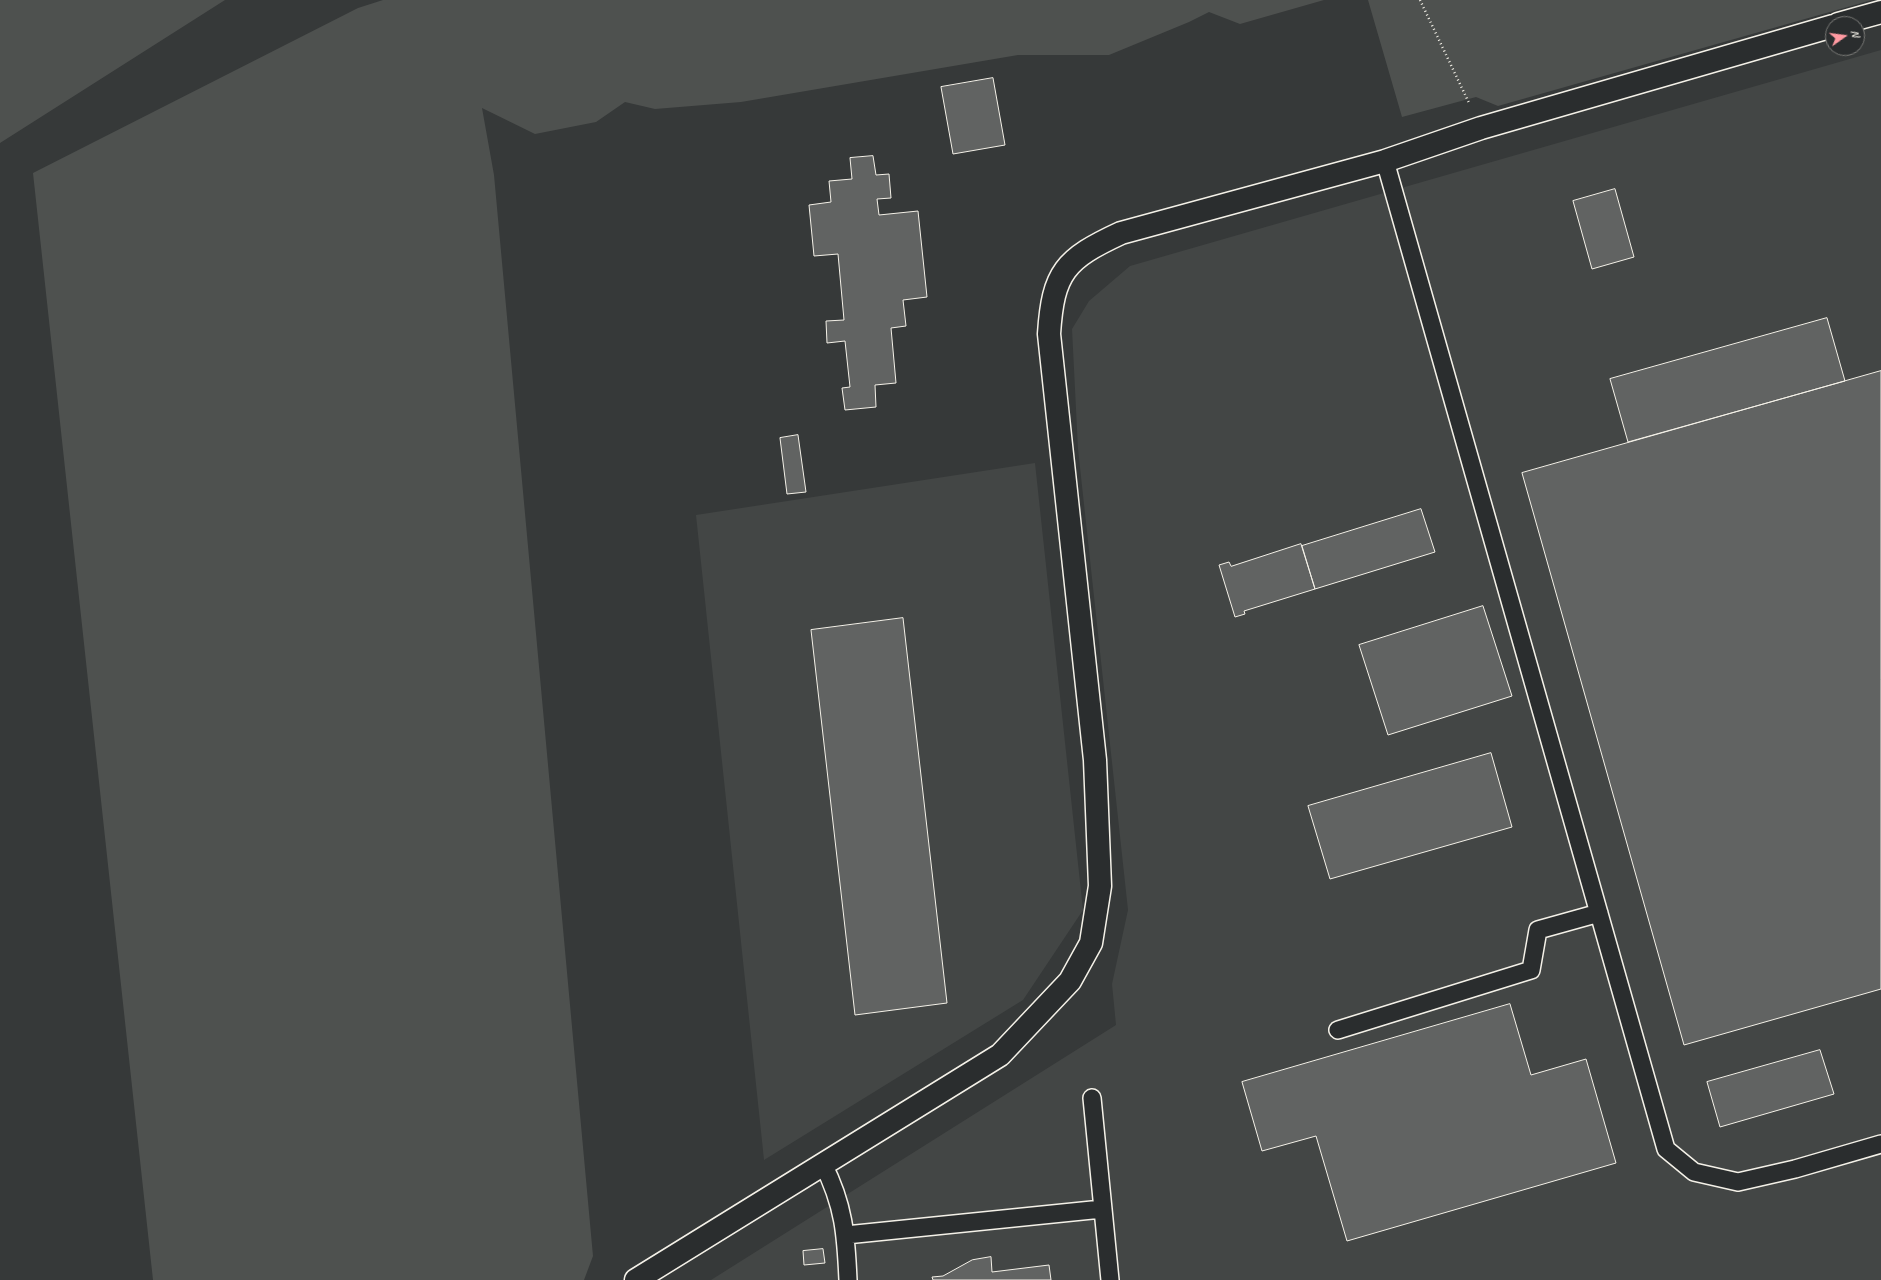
<!DOCTYPE html>
<style>
body{margin:0}
#map{position:relative;width:1881px;height:1280px;overflow:hidden;background:#363939;font-family:Caveat,sans-serif}
canvas{display:block}
.north{position:absolute;left:1825px;top:16px;width:40px;height:40px;box-sizing:border-box;background:#2a2d2e;border:1px solid #7b7b78;border-radius:50%;rotate:76deg;font-size:11px;font-weight:700;line-height:16px;text-align:center;color:#f4f1e8}
.north::after{content:'';display:block;margin:auto;width:14px;height:18px;background:#ff9aa2;clip-path:polygon(50% 0,100% 100%,50% 72%,0 100%)}
</style>
<div id="map">
<canvas width="1881" height="1280"></canvas>
<div class="north">N</div>
</div>
<script>
const ctx = document.querySelector('canvas').getContext('2d');
ctx.lineJoin = 'round';
function fill(path, color) { ctx.fillStyle = color; ctx.fill(path, 'evenodd'); }
function strokePath(path, color, width, dash) { ctx.strokeStyle = color; ctx.lineWidth = width; ctx.lineCap = dash ? 'butt' : 'round'; ctx.setLineDash(dash || []); ctx.stroke(path); }
const built = new Path2D(`
 M 1881,50 L 1881,1280 L 711,1280 L 1116,1025 L 1112,984 L 1128,910 L 1078,449 L 1072,329 L 1089,301 L 1130,266 Z
 M 1035,463 L 1083,910 L 1023,1000 L 764,1160 L 696,515 Z`);
const green = new Path2D(`
 M 0,0 L 225,0 L 0,143 Z
 M 383,0 L 1324,0 L 1240,24 L 1209,12 L 1189,22 L 1109,55 L 1018,55 L 741,102 L 655,109 L 625,102 L 596,122 L 535,134 L 482,108 L 494,175 L 593,1256 L 584,1280 L 153,1280 L 33,173 L 358,8 Z
 M 1368,0 L 1872,0 L 1498,106 L 1476,97 L 1402,117 Z`);
const building = new Path2D(`
 M 993,78 L 1005,145 L 953,154 L 941,87 Z
 M 873,156 L 876,175 L 889,174 L 891,198 L 877,199 L 879,215 L 918,211 L 927,297 L 903,300 L 906,326 L 891,328 L 896,383 L 875,385 L 876,407 L 845,410 L 842,388 L 850,387 L 845,341 L 827,343 L 826,321 L 844,320 L 838,254 L 814,256 L 809,205 L 831,202 L 829,181 L 852,179 L 850,158 Z
 M 1615,189 L 1634,257 L 1592,269 L 1573,201 Z
 M 1827,318 L 1845,381 L 1628,442 L 1610,379 Z
 M 1881,371 L 1881,989 L 1684,1045 L 1522,473 Z
 M 798,435 L 806,492 L 787,494 L 780,438 Z
 M 1421,509 L 1435,552 L 1315,589 L 1302,546 Z
 M 1301,544 L 1315,589 L 1244,611 L 1245,614 L 1235,617 L 1219,565 L 1229,562 L 1231,566 Z
 M 1483,606 L 1512,696 L 1388,735 L 1359,645 Z
 M 903,618 L 947,1003 L 855,1015 L 811,630 Z
 M 1491,753 L 1512,827 L 1330,879 L 1308,806 Z
 M 1510,1004 L 1531,1075 L 1586,1059 L 1616,1163 L 1347,1241 L 1316,1136 L 1262,1151 L 1242,1082 Z
 M 1820,1050 L 1834,1094 L 1720,1127 L 1707,1082 Z
 M 823,1249 L 825,1263 L 804,1265 L 803,1251 Z
 M 991,1257 L 992,1272 L 1049,1265 L 1051,1280 L 933,1280 L 932,1277 L 943,1276 L 972,1260 Z`);
const path = new Path2D(`
 M 1420,0 L 1469,103`);
const lane = new Path2D(`
 M 1385,161 L 1666,1149 L 1694,1172 L 1738,1182 L 1795,1169 L 1881,1144
 M 1338,1030 L 1531,970 L 1538,930 L 1599,913
 M 1092,1098 L 1110,1280
 M 823,1164 C 844,1205 846,1235 848,1280
 M 846,1235 L 1102,1209`);
const secondary = new Path2D(`
 M 1838,24 L 1881,12
 M 636,1280 L 1000,1055 L 1070,981 L 1091,943 L 1100,886 L 1095,760 L 1049,334 C 1053,272 1065,259 1121,233 L 1385,161 L 1481,128 L 1833,26`);
fill(built, '#434645');
fill(green, '#4e514f');
fill(building, '#616362');
strokePath(building, '#f4f1e8', 1);
strokePath(lane, '#f4f1e8', 20);
strokePath(secondary, '#f4f1e8', 25);
strokePath(path, '#f4f1e8', 2.5, [1, 3]);
strokePath(lane, '#2a2d2e', 17);
strokePath(secondary, '#2a2d2e', 22);
</script>
